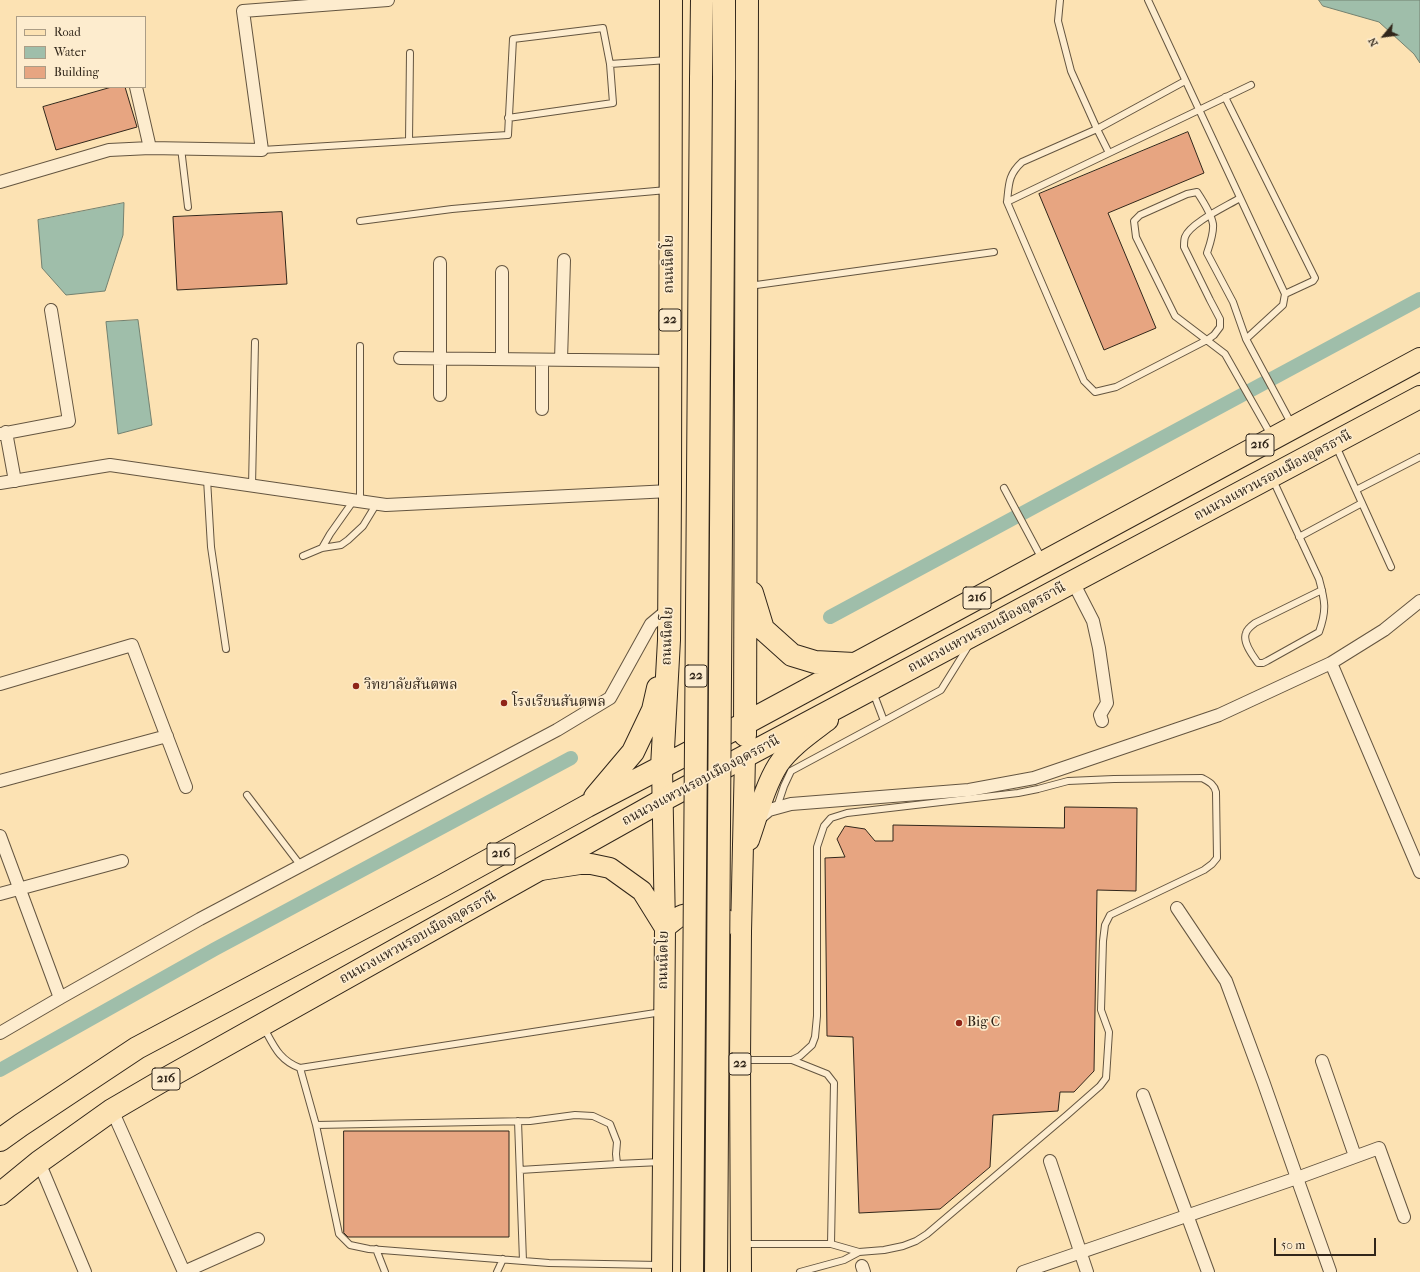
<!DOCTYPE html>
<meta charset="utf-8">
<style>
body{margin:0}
#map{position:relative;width:1420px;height:1272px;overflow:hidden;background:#fce2b3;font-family:"IM FELL French Canon",serif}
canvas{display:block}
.legend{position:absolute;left:16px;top:16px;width:130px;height:72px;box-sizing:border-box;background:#fdecce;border:1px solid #ab9d86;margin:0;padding:5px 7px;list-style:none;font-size:12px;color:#31261a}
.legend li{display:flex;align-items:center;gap:8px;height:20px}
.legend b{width:20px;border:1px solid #ab9d86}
.north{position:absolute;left:1364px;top:16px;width:40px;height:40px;-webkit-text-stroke:3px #fdecce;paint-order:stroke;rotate:241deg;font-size:11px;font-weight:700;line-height:16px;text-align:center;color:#31261a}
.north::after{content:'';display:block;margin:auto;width:14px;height:18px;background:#31261a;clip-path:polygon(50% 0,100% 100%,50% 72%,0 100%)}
.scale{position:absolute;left:1274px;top:1238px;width:102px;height:18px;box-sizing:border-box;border:2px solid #31261a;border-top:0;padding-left:5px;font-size:12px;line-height:14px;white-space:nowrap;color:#31261a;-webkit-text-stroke:3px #fdecce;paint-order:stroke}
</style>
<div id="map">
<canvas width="1420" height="1272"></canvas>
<ul class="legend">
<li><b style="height:5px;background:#fce2b3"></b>Road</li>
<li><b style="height:11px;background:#9fbeaa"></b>Water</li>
<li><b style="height:11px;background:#e7a581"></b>Building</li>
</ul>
<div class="north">N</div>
<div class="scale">50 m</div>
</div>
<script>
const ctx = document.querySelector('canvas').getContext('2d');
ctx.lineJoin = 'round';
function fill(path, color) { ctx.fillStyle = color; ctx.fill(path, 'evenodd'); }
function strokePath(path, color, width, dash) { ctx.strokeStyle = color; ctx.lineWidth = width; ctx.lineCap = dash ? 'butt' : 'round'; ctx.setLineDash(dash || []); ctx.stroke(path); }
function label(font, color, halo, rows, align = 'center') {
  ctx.font = font + ' "IM FELL French Canon","Noto Serif Thai",serif'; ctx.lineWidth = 3.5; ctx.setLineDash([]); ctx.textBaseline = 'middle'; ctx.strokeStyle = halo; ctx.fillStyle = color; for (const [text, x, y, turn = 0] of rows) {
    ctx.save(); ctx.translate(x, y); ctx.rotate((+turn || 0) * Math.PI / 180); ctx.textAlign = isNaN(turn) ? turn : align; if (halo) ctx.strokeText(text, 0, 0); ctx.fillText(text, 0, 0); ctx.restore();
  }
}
const water = new Path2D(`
 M 1319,0 L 1420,0 L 1420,63 L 1414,54 L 1379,22 L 1323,6 Z
 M 124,203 L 123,235 L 105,291 L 66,295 L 42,268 L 38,220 Z
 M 138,320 L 152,425 L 118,434 L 106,322 Z`);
const canal = new Path2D(`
 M 830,617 L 1420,299
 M 0,1070 L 215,949 L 571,758`);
const building = new Path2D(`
 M 112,87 L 125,87 L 137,127 L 56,150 L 43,107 Z
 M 1188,132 L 1204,173 L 1108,213 L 1156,328 L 1104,350 L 1039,194 Z
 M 282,212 L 287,284 L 177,290 L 173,217 Z
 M 1065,807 L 1137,808 L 1136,891 L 1097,890 L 1094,1071 L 1074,1092 L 1060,1092 L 1058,1111 L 993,1115 L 990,1167 L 940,1209 L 859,1213 L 853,1037 L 827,1036 L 825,858 L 845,857 L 837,839 L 845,826 L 865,829 L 875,841 L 893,841 L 893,825 L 1064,828 Z
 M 344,1131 L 509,1131 L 509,1237 L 348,1237 L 344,1233 Z`);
const lane = new Path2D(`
 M 1060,0 L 1058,21 L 1071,71 L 1097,129 L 1022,162 C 1008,175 1009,184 1007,202 L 1084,381 L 1095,392 L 1116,387 L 1207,340 L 1214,335 L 1220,327 L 1220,319 L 1210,300 L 1184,247 C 1184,244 1184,240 1185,237 C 1190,223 1227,206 1240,198
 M 1148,0 L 1285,294 L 1283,305 L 1246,339
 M 610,64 L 668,60
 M 1225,97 L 1315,278 L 1313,281 L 1285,294
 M 409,141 L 410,53
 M 181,148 L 188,207
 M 262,150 L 508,135 L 513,39 L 603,28 L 610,64 L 613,103 L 508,118
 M 1109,153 L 1097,129 L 1185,81
 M 1007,202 L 1251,85
 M 360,221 L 452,209 L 667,190
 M 749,286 L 994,252
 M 1271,435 L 1225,354 L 1175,316 L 1136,237 L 1134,221 L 1140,215 L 1187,194 L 1197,192 C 1203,201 1211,213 1213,224 C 1214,233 1210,244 1207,253 L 1233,302 L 1246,339 L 1291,423
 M 1336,446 L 1391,567
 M 207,479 L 211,547 L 226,649
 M 1273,480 L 1319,579 C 1325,601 1327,610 1319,632 L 1267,661 L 1263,663 L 1258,663 C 1253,656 1242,642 1246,633 C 1247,629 1251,626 1255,623 L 1322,590
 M 252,486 L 255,342
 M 1004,488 L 1042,559
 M 1356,490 L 1420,457
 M 360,501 L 360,346
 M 1299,537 L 1362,503
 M 322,548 L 330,534 L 354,500
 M 303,556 L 322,548 L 341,545 L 348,540 L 363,526 L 377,503
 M 884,721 L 941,690 L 969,645
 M 247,795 L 301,866
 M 777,807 L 784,786 L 791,771 L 884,721 L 873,692
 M 264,1028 C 274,1046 279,1060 300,1068 L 662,1012
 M 743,1060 L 792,1060 L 800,1056 L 812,1045 L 815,1037 L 817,1016 L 817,847 L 824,826 L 831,818 L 847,813 L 1018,793 L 1038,789 L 1068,781 L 1114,779 L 1202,778 C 1209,782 1214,784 1216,792 L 1217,858 L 1212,864 L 1204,870 L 1110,915 L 1105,925 L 1103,941 L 1101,1010 L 1109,1032 L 1106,1078 L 1100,1086 L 1067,1115 L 927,1234 L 916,1241 L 903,1246 L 884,1250 L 859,1252 L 844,1260 L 800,1272
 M 792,1060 L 827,1074 L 834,1083 L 831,1244
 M 300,1068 L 316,1125 L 339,1234 L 350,1245 L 369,1249 L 549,1263 L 659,1265
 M 518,1121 L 523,1261
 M 316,1125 L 530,1121 L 575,1115 L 593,1116 L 610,1124 L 617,1142 L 616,1154 L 617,1164 L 661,1162
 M 520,1170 L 617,1164
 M 744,1244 L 831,1244 L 859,1252
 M 376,1249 L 385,1272
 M 497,1272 L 503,1259`);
const street = new Path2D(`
 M 136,87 L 150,148 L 262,150 L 243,11 L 388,0
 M 0,182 L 109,150 L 150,148
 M 440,263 L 440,395
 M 400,358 L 670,361
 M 502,359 L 502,272
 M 561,360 L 564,260
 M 542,409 L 542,360
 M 6,432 L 15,481
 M 0,434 L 69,421 L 51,310
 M 0,483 L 110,465 L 386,505 L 670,491
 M 1073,582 L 1093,621 L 1099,648 L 1107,703 L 1100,715 L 1102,721
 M 1331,663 L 1384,630 L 1420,601
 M 0,684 L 132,645 L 186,787
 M 0,781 L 167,736
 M 757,820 L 769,810 L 791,804 L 969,790 L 1034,778 L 1219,715 L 1331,663 L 1420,872
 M 0,836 L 60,998 L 0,1033
 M 0,894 L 122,861
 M 60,998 L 200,919 L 557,730 L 610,698 L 651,624 L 669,609
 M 1322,1061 L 1355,1156
 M 1143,1095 L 1208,1272
 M 112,1110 L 184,1272 L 258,1239
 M 1050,1161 L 1087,1272
 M 39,1162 L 85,1272
 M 862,1266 L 864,1272
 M 1330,1271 L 1297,1178 L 1379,1148 L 1404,1217
 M 1023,1272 L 1297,1178 L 1263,1081 L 1226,981 L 1177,908`);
const primary = new Path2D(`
 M 749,840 C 758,815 764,788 778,765 C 790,747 811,733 828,720
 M 541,870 L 580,864 L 591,864 L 610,868 L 642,891 L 665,928
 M 665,928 C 670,924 677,917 683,915 C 699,910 720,913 732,924
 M 662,1272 L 665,928 L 662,767
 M 741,1272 L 740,1060 L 741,932 L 745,757`);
const highway = new Path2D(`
 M 701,79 L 702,0
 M 724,80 L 724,0
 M 752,593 L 763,629 L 792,655 L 815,662 L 854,664
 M 745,735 L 747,0
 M 662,767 L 669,640 L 670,491 L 671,0
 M 595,797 L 633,752 L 653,710 L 658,688
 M 0,1140 L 21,1125 L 137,1048 L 442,886 L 587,806 L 746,723 L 1420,359
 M 0,1194 L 39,1162 L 112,1110 L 160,1082 L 663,800 L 1420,397`);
const highwayBridge = new Path2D(`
 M 692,1272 L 701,79
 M 716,1272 L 724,80`);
const markers = [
 [356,686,4,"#8f2418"],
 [504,703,4,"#8f2418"],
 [959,1023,4,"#8f2418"]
];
const shields = [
 [670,320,22],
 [1260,445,28],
 [977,598,28],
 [696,676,22],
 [501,854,28],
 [740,1064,22],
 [166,1079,28]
];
const shieldNames = [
 ["22",670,320],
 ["216",1260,445],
 ["216",977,598],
 ["22",696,676],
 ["216",501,854],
 ["22",740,1064],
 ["216",166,1079]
];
const streetNames = [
 ["ถนนนิตโย",670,264,-90],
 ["ถนนวงแหวนรอบเมืองอุดรธานี",1273,476,-28],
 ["ถนนวงแหวนรอบเมืองอุดรธานี",987,628,-28],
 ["ถนนนิตโย",668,636,-88],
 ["ถนนวงแหวนรอบเมืองอุดรธานี",701,781,-28],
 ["ถนนวงแหวนรอบเมืองอุดรธานี",418,938,-29],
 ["ถนนนิตโย",664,960,-89]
];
const poiNames = [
 ["วิทยาลัยสันตพล",364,686],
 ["โรงเรียนสันตพล",512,703],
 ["Big C",967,1023]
];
fill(water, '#9fbeaa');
strokePath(water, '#738170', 1);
strokePath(canal, '#9fbeaa', 14);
fill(building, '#e7a581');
strokePath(building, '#31261a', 1);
strokePath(lane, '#645540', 8);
strokePath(street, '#645540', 14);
strokePath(primary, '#31261a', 22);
strokePath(highway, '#31261a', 24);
strokePath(lane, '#fdecce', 6);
strokePath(street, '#fdecce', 12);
strokePath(primary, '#fce2b3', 20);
strokePath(highway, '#fce2b3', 22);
strokePath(highwayBridge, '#31261a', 24, []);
strokePath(highwayBridge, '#fce2b3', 22);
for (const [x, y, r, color] of markers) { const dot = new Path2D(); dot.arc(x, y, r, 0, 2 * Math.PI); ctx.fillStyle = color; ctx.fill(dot); strokePath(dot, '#fdecce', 1.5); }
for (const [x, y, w] of shields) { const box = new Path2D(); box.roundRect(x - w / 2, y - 11, w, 22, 3); ctx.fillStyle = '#fdecce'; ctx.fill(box); strokePath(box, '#31261a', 1); }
label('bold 13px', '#31261a', null, shieldNames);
label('14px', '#31261a', '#fdecce', streetNames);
label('14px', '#31261a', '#fdecce', poiNames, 'left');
</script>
